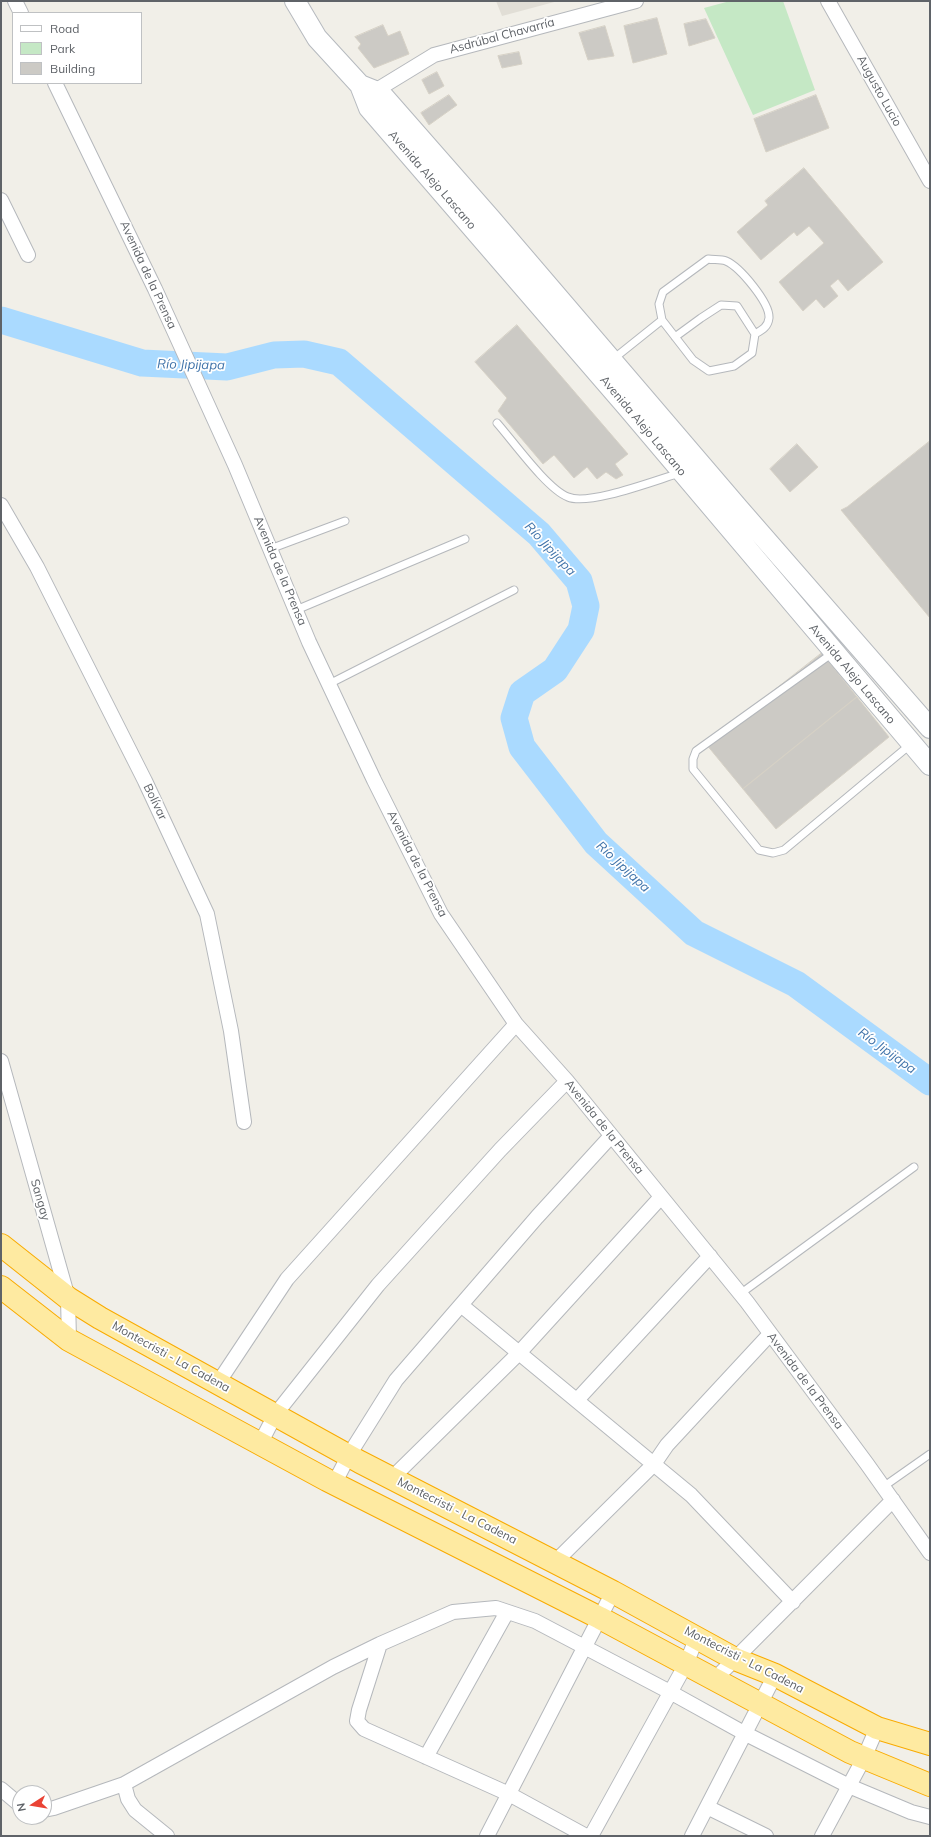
<!DOCTYPE html>
<meta charset="utf-8">
<style>
body{margin:0}
#map{position:relative;width:931px;height:1837px;overflow:hidden;background:#f1efe8;font-family:Mulish,sans-serif}
canvas{display:block}
.frame{position:absolute;inset:0;border:2px solid #5f6368;pointer-events:none}
.legend{position:absolute;left:12px;top:12px;width:130px;height:72px;box-sizing:border-box;background:#fff;border:1px solid #bfc1c3;margin:0;padding:5px 7px;list-style:none;font-size:12px;color:#5f6368}
.legend li{display:flex;align-items:center;gap:8px;height:20px}
.legend b{width:20px;border:1px solid #bfc1c3}
.north{position:absolute;left:12px;top:1785px;width:40px;height:40px;box-sizing:border-box;background:#fff;border:1px solid #bfc1c3;border-radius:50%;rotate:258deg;font-size:11px;font-weight:700;line-height:16px;text-align:center;color:#5f6368}
.north::after{content:'';display:block;margin:auto;width:14px;height:18px;background:#ea4335;clip-path:polygon(50% 0,100% 100%,50% 72%,0 100%)}
</style>
<div id="map">
<canvas width="931" height="1837"></canvas>
<div class="frame"></div>
<ul class="legend">
<li><b style="height:5px;background:#fff"></b>Road</li>
<li><b style="height:11px;background:#c5e8c5"></b>Park</li>
<li><b style="height:11px;background:#cccac5"></b>Building</li>
</ul>
<div class="north">N</div>
</div>
<script>
const ctx = document.querySelector('canvas').getContext('2d');
ctx.lineJoin = 'round';
function fill(path, color) { ctx.fillStyle = color; ctx.fill(path, 'evenodd'); }
function strokePath(path, color, width, dash) { ctx.strokeStyle = color; ctx.lineWidth = width; ctx.lineCap = dash ? 'butt' : 'round'; ctx.setLineDash(dash || []); ctx.stroke(path); }
function label(font, color, halo, rows, align = 'center') {
  ctx.font = font + ' Mulish,sans-serif'; ctx.lineWidth = 3.5; ctx.setLineDash([]); ctx.textBaseline = 'middle'; ctx.strokeStyle = halo; ctx.fillStyle = color; for (const [text, x, y, turn = 0] of rows) {
    ctx.save(); ctx.translate(x, y); ctx.rotate((+turn || 0) * Math.PI / 180); ctx.textAlign = isNaN(turn) ? turn : align; if (halo) ctx.strokeText(text, 0, 0); ctx.fillText(text, 0, 0); ctx.restore();
  }
}
const education = new Path2D(`
 M 496,1 L 558,1 L 502,16 Z`);
const green = new Path2D(`
 M 730,1 L 783,1 L 815,90 L 753,115 L 704,8 Z`);
const river = new Path2D(`
 M 1,320 L 142,363 L 227,367 L 274,355 L 304,354 L 339,362 L 539,534 L 579,581 L 586,606 L 581,630 L 555,670 L 522,693 L 514,718 L 522,747 L 596,843 L 694,933 L 796,984 L 930,1082`);
const building = new Path2D(`
 M 657,18 L 667,54 L 633,63 L 624,26 Z
 M 706,19 L 715,38 L 689,46 L 684,24 Z
 M 383,25 L 388,36 L 400,31 L 409,54 L 374,68 L 358,48 L 361,44 L 355,37 Z
 M 605,26 L 614,56 L 588,60 L 579,33 Z
 M 519,52 L 522,64 L 502,68 L 498,56 Z
 M 437,72 L 444,86 L 429,94 L 422,80 Z
 M 449,95 L 457,105 L 429,125 L 421,113 Z
 M 816,95 L 829,128 L 766,152 L 754,119 Z
 M 804,168 L 883,262 L 848,291 L 838,279 L 830,286 L 838,296 L 824,308 L 816,299 L 803,311 L 779,282 L 824,243 L 809,226 L 797,236 L 794,232 L 761,260 L 737,232 L 768,205 L 765,201 Z
 M 517,325 L 628,454 L 615,464 L 623,475 L 616,479 L 606,472 L 597,479 L 587,467 L 574,478 L 554,455 L 543,464 L 498,411 L 507,398 L 475,362 Z
 M 930,441 L 930,618 L 841,510 L 847,507 Z
 M 797,444 L 818,467 L 790,492 L 770,469 Z
 M 822,653 L 857,697 L 743,789 L 706,744 Z
 M 857,697 L 889,737 L 776,829 L 743,789 Z`);
const service = new Path2D(`
 M 675,337 L 701,318 L 721,305 L 737,306 L 755,334 L 752,353 L 734,366 L 709,371 L 693,360 L 662,320 L 659,304 L 663,292 L 708,259 C 713,260 721,259 726,261 C 740,267 770,303 769,318 C 768,327 762,330 755,334
 M 612,360 L 662,320
 M 497,423 C 513,441 547,489 568,497 C 589,506 656,480 680,473
 M 270,549 L 345,521
 M 296,610 L 465,539
 M 834,652 L 696,751 L 693,759 L 693,769 L 759,850 L 773,853 L 784,850 L 911,744
 M 329,684 L 514,590
 M 740,1294 L 914,1167
 M 883,1487 L 930,1454`);
const minor = new Path2D(`
 M 15,1 L 21,13
 M 828,1 L 930,181
 M 55,83 L 155,289 L 235,465 L 309,642 L 374,780 L 441,914 L 516,1024 L 567,1081 L 747,1302 L 867,1464 L 930,1553
 M 375,91 L 434,55 L 636,1
 M 1,200 L 28,255
 M 1,505 L 37,567 L 145,781 L 207,914 L 231,1031 L 244,1122
 M 1,1061 L 68,1298 L 69,1340
 M 461,1305 L 691,1495 L 793,1602
 M 218,1383 L 287,1279 L 516,1024
 M 577,1400 L 710,1256
 M 260,1444 L 275,1415 L 378,1285 L 500,1150 L 567,1081
 M 392,1478 L 519,1353 L 661,1197
 M 334,1484 L 349,1455 L 396,1380 L 537,1217 L 611,1136
 M 555,1562 L 654,1464 L 667,1445 L 770,1334
 M 380,1644 L 359,1710 L 357,1721 L 364,1729 L 509,1794 L 586,1836
 M 715,1679 L 893,1500
 M 426,1757 L 507,1612
 M 124,1784 L 128,1799 L 135,1810 L 167,1836
 M 1,1789 L 20,1805
 M 707,1807 L 766,1836
 M 44,1810 L 54,1808 L 124,1784 L 333,1667 L 380,1644 L 453,1612 L 496,1608 L 535,1621 L 670,1692 L 744,1733 L 849,1786 L 911,1812 L 930,1817
 M 487,1836 L 613,1592
 M 591,1836 L 686,1664 L 697,1637
 M 692,1836 L 775,1675
 M 822,1836 L 864,1758 L 877,1728`);
const secondary = new Path2D(`
 M 295,1 L 317,38 L 360,85 L 369,108 L 628,408 L 930,765
 M 360,85 L 375,91 L 384,97 L 491,219 L 739,509 L 930,728`);
const trunk = new Path2D(`
 M 1,1245 L 68,1298 L 100,1318 L 360,1462 L 613,1592 L 735,1659 L 775,1675 L 877,1728 L 930,1744
 M 1,1287 L 69,1340 L 327,1480 L 600,1618 L 850,1752 L 930,1785`);
const streetNames = [
 ["Asdrúbal Chavarría",502,36,-15],
 ["Augusto Lucio",879,91,61],
 ["Avenida Alejo Lascano",432,180,49],
 ["Avenida de la Prensa",148,275,65],
 ["Avenida Alejo Lascano",643,426,50],
 ["Avenida de la Prensa",280,571,67],
 ["Avenida Alejo Lascano",852,674,50],
 ["Bolívar",155,802,64],
 ["Avenida de la Prensa",417,864,63],
 ["Avenida de la Prensa",604,1127,51],
 ["Sangay",40,1200,74],
 ["Montecristi - La Cadena",171,1357,29],
 ["Avenida de la Prensa",805,1381,53],
 ["Montecristi - La Cadena",457,1511,27],
 ["Montecristi - La Cadena",744,1660,27]
];
const waterNames = [
 ["Río Jipijapa",191,365,1],
 ["Río Jipijapa",550,549,47],
 ["Río Jipijapa",623,867,43],
 ["Río Jipijapa",887,1051,36]
];
fill(education, '#e1ded6');
fill(green, '#c5e8c5');
strokePath(river, '#aadaff', 27);
fill(building, '#cccac5');
strokePath(building, '#d6d1c6', 1);
strokePath(service, '#b5b8bc', 9);
strokePath(minor, '#b5b8bc', 16);
strokePath(secondary, '#b6babf', 22);
strokePath(trunk, '#f9ab00', 24);
strokePath(service, '#fff', 7);
strokePath(minor, '#fff', 14);
strokePath(secondary, '#fff', 20);
strokePath(trunk, '#feeaa1', 22);
label('12px', '#5f6368', '#fff', streetNames);
label('italic 13px', '#4174aa', '#fff', waterNames);
</script>
